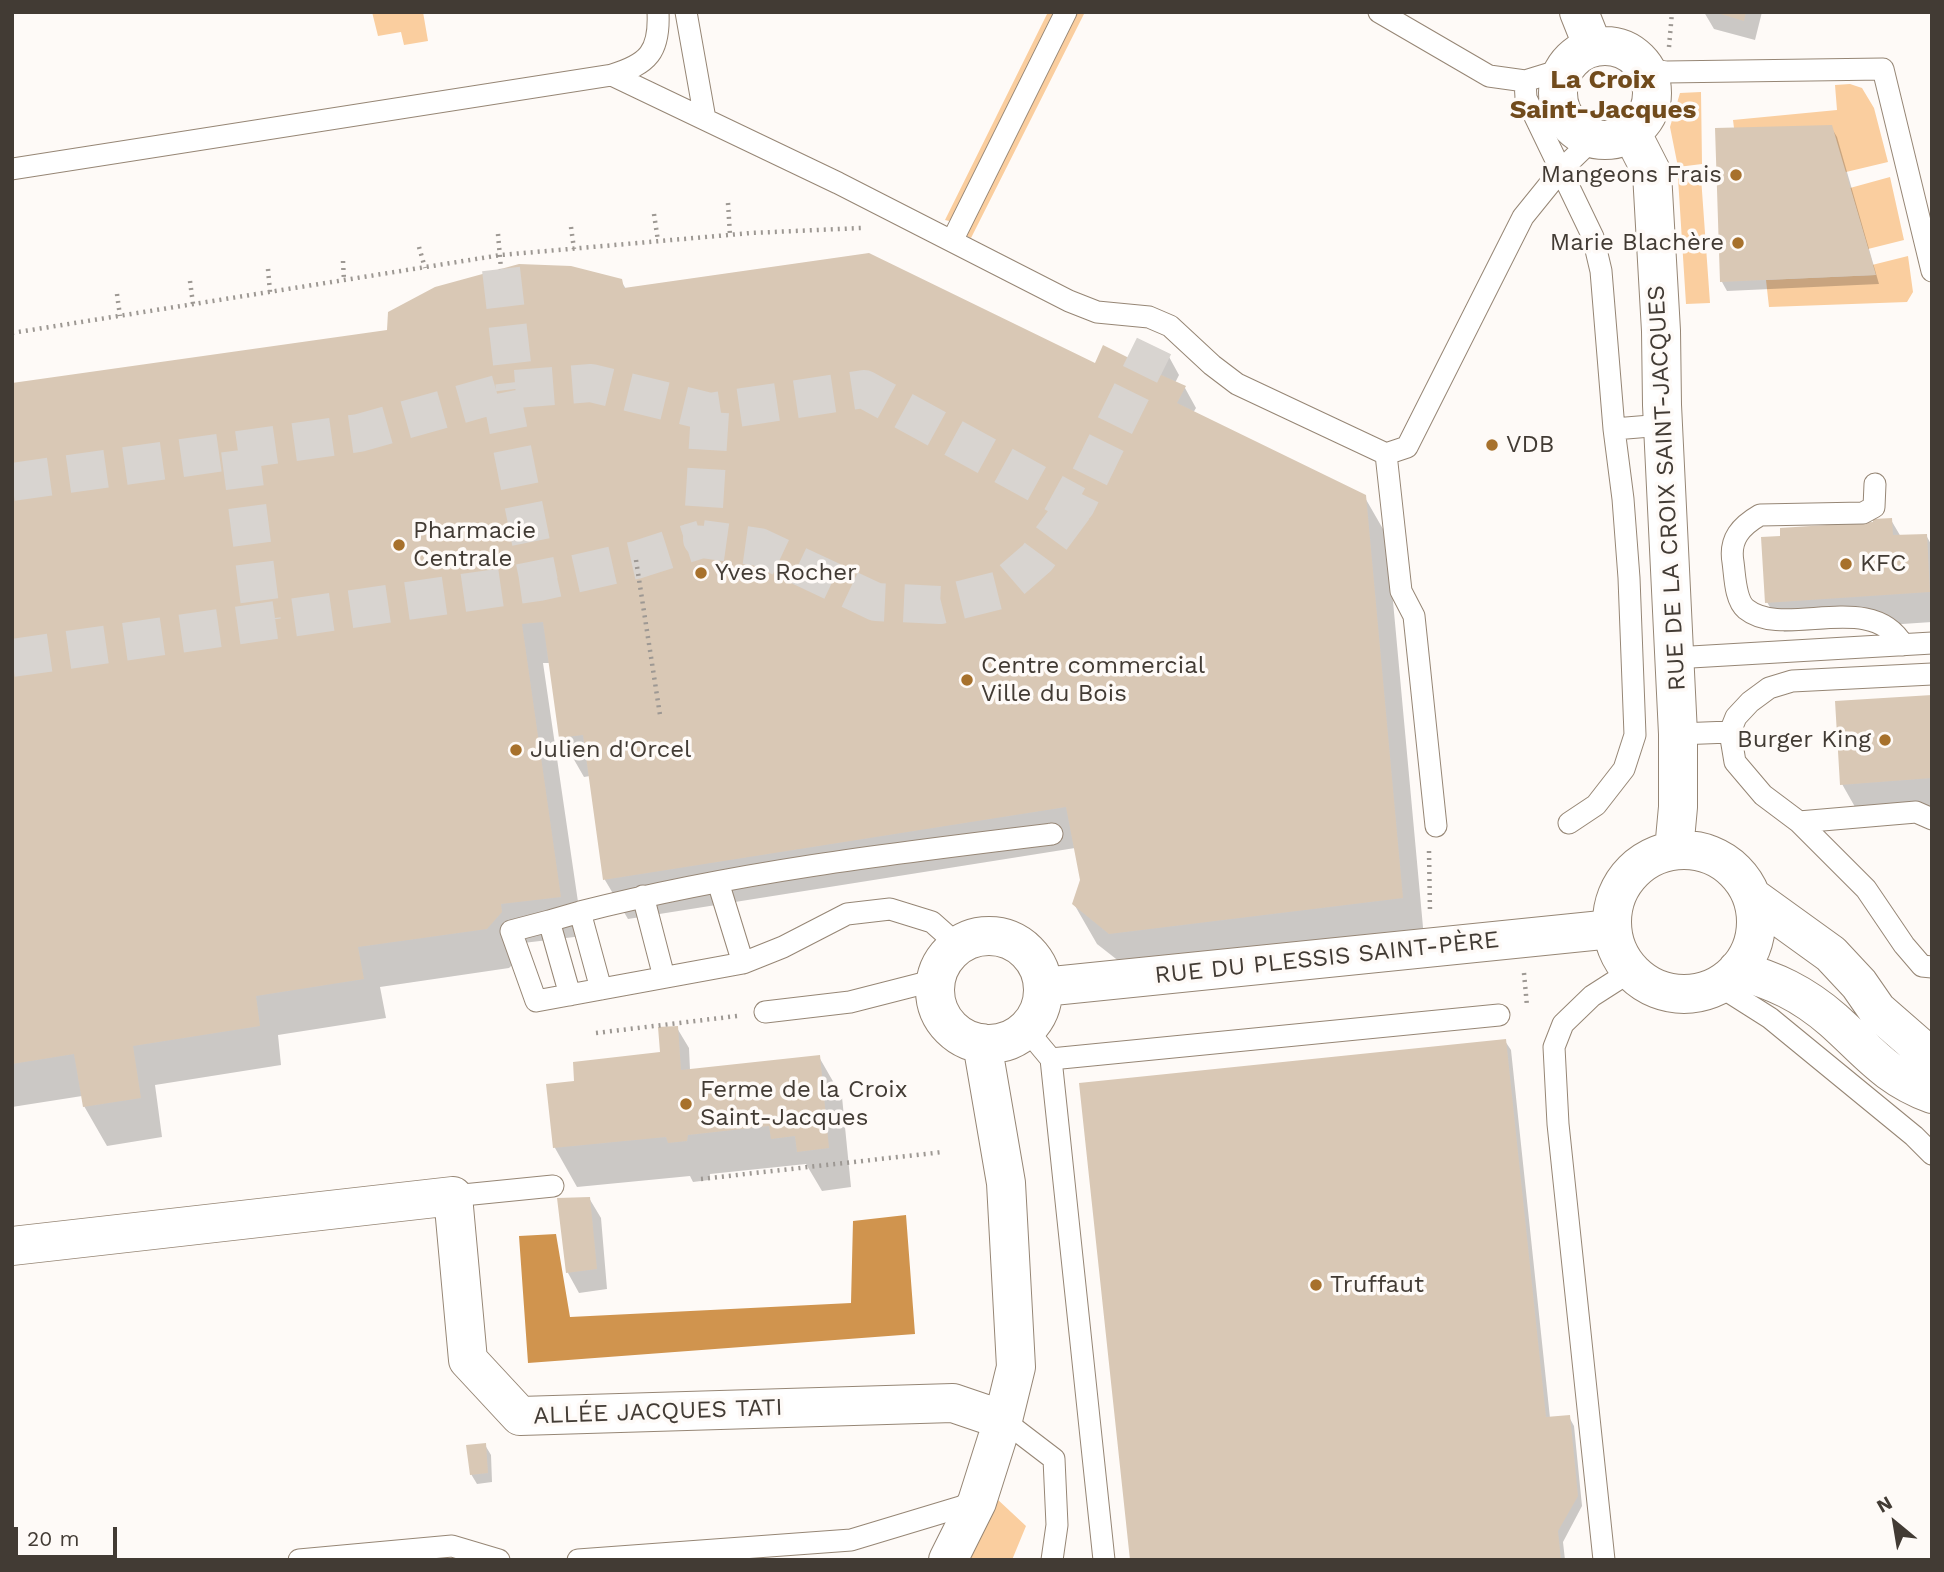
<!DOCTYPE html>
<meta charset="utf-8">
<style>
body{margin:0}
#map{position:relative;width:1944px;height:1572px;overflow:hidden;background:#fefaf7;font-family:"Work Sans",sans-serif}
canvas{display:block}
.frame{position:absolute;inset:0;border:14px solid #423b34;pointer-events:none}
.north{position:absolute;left:1860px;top:1488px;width:70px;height:70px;-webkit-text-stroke:5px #fefaf7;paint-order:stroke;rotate:330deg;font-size:19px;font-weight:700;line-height:28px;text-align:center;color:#423b34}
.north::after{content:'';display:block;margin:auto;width:24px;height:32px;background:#423b34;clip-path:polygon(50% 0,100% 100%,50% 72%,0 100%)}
.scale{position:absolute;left:14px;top:1527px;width:103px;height:32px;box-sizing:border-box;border:4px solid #423b34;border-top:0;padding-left:9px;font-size:21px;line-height:24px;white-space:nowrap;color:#423b34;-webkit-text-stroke:5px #fefaf7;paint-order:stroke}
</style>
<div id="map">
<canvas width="1944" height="1572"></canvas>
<div class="frame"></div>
<div class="north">N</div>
<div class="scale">20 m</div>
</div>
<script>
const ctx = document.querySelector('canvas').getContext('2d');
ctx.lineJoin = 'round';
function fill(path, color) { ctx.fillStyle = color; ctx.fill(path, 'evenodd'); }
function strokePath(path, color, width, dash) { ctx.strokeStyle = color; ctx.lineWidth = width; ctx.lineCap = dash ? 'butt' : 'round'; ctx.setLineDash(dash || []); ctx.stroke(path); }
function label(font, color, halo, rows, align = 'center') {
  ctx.font = font + ' "Work Sans",sans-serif'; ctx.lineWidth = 7; ctx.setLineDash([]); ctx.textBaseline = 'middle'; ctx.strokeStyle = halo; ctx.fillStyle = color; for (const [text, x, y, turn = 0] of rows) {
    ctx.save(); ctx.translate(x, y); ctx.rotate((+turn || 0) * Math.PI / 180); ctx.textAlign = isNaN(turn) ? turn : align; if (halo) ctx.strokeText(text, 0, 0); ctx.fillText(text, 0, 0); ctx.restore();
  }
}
const green = new Path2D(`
 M 372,12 L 423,12 L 428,41 L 404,45 L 401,32 L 378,36 Z
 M 1048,12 L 1057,12 L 952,218 L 949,221 L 945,220 Z
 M 1077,12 L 1085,12 L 971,238 L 965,235 Z
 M 1850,84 L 1862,88 L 1874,108 L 1888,162 L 1846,172 L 1734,128 L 1733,120 L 1837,110 L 1835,85 Z
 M 1701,92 L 1702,164 L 1678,167 L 1670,127 L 1680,93 Z
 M 1701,177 L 1710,303 L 1686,304 L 1678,178 Z
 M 1890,177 L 1904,240 L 1868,249 L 1850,188 Z
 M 1908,256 L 1913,292 L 1907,302 L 1769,307 L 1766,280 L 1875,275 L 1872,265 Z
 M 996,1498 L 1026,1526 L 1012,1560 L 967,1560 Z`);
const water = new Path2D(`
 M 906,1215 L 915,1334 L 528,1363 L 519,1236 L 556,1234 L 570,1317 L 851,1303 L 853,1221 Z`);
const shadow = new Path2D(`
 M 1704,12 L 1762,12 L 1755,40 L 1714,29 Z
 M 1831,127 L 1837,137 L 1879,284 L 1727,291 L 1722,282 L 1717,130 Z
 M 621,281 L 626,289 L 1096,365 L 1168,355 L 1179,375 L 1175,383 L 1185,388 L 1196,408 L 1193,413 L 1364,496 L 1387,536 L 1424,938 L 1134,973 L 1097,944 L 1074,904 L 1082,880 L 1075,848 L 628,919 L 605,880 L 590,776 L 584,777 L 561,737 L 551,663 L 543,663 L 583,936 L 523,943 L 524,953 L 509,968 L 380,987 L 386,1018 L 278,1035 L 281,1065 L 155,1085 L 162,1137 L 107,1146 L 84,1106 L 82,1096 L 12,1107 L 12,385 L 389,331 Z
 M 1891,520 L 1901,537 L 1926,535 L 1932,546 L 1932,622 L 1784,632 L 1767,602 L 1875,524 Z
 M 1932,696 L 1932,809 L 1859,814 L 1842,784 Z
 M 677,1028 L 689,1048 L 690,1070 L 819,1057 L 842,1097 L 851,1187 L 822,1191 L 806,1164 L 710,1174 L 709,1180 L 693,1182 L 690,1176 L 577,1187 L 555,1148 L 548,1085 L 577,1082 L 662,1054 Z
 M 1505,1041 L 1511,1050 L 1550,1418 L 1569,1417 L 1574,1426 L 1582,1506 L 1563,1542 L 1565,1560 L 1132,1560 Z
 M 589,1198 L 601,1218 L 607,1289 L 579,1293 L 568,1273 Z
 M 485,1445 L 491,1455 L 492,1482 L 477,1484 L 471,1474 Z`);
const building = new Path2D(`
 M 1714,12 L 1746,12 L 1744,21 Z
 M 1832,125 L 1876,275 L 1720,282 L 1715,128 Z
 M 869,253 L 1095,363 L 1103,345 L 1129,358 L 1138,339 L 1169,354 L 1159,374 L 1186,386 L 1177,403 L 1366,495 L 1403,898 L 1109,934 L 1072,904 L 1080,880 L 1066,807 L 603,880 L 583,735 L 559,738 L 543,622 L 522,624 L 561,897 L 501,904 L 502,912 L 487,929 L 358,947 L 364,979 L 256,996 L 260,1026 L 133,1046 L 141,1098 L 83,1107 L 74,1054 L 12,1064 L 12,383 L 387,330 L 388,312 L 435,287 L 519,264 L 571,266 L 622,279 L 624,288 Z
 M 1892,518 L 1893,535 L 1927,534 L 1930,592 L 1765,603 L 1761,537 L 1780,536 L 1780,528 L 1873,522 L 1873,519 Z
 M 1932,695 L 1932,778 L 1840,785 L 1835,701 Z
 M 678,1026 L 681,1070 L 820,1055 L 829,1148 L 797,1152 L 795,1136 L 771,1139 L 769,1126 L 688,1135 L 687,1141 L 668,1143 L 666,1137 L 553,1148 L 546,1084 L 574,1081 L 573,1062 L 660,1052 L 658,1027 Z
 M 1506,1039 L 1546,1417 L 1570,1415 L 1578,1496 L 1558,1531 L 1561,1560 L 1130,1560 L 1079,1083 Z
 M 590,1197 L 597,1269 L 566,1273 L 557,1198 Z
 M 486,1443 L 488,1473 L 470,1475 L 466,1445 Z`);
const streetTunnel = new Path2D(`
 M 501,269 L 515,389
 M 501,393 L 539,582
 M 710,412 L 702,539 L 759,547 L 876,602 L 940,605 L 1000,590 L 1037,558 L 1076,505
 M 240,450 L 262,621
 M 12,482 L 359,433 L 515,389 L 591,383 L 710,412 L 864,389 L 1076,505 L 1154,346
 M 12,658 L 539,582 L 636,560 L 702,539`);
const path = new Path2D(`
 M 1669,47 L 1672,12
 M 728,203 L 730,235
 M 654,214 L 658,241
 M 571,227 L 574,249
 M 498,234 L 501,269
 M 419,247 L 425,268
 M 343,261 L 344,281
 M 268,269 L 270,292
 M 190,281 L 193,304
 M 117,294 L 120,316
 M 12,333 L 501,255 L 751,233 L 861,228
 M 636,560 L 660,715
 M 1429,851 L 1430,912
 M 1524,973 L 1527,1006
 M 596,1033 L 737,1016
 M 701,1179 L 943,1152`);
const lane = new Path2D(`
 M 686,12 L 705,119
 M 1379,12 L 1489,76 L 1525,81 L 1564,69
 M 1646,69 L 1666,72 L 1883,69 L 1932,271
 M 612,75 L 838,183 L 1069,301 L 1097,312 L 1149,317 L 1170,326 L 1212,365 L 1237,384 L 1386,454 L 1407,447 L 1523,217 L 1561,170 L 1593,139
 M 1525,81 L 1526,98 L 1593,237 L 1601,271 L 1614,429 L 1623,499 L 1629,578 L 1635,735 L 1624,769 L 1596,805 L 1569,823
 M 12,169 L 612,75 C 648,64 660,52 658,12
 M 952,241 L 1066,12
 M 1614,429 L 1663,425
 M 1386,454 L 1401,591 L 1414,616 L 1436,826
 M 1875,484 L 1874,507 L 1863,513 L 1760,515 C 1741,526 1729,539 1733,562 C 1735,576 1735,600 1746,609 C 1784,640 1871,589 1903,645
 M 1674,658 L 1932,643
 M 1932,674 L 1792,681 L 1769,688 L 1750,702 L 1736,717 L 1730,732 L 1735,762 L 1763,795 L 1799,822 L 1866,889 L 1904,945 L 1922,966 L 1932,967
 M 1678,734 L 1730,732
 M 1799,822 L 1916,812 L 1932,819
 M 718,882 L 743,963
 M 643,896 L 664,977
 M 549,921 L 511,931 L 536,1001 L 743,963 L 783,947 L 847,914 L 890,909 L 932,922 L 959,946
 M 1718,985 L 1770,1018 L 1914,1136 L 1932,1154
 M 601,989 L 580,912 C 735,872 894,853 1052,834
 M 570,995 L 549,921 L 580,912
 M 765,1012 L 850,1002 L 936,980
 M 1026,1029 L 1051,1059 L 1499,1015
 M 1051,1059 L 1104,1560
 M 453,1196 L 553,1186
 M 1003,1420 L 1054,1459 L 1057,1525 L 1052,1560
 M 299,1560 L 452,1546 L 499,1560
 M 578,1560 L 851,1540 L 977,1502
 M 1604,1560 L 1558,1124 L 1554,1047 L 1563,1024 L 1592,996 L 1631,971`);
const street = new Path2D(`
 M935 990a54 54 0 1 1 108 0a54 54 0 1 1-108 0Z
 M 1043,987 L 1612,929
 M 12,1246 L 453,1196 L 468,1360 L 520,1416 L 953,1403 L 1003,1420
 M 948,1560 L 977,1502 L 1003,1420 L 1016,1367 L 1006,1183 L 982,1043`);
const secondary = new Path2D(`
 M 1579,12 L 1593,47
 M1558 93a47 47 0 1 1 94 0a47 47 0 1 1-94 0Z
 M 1631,132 L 1652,173 L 1661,331 L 1662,405 L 1678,734 L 1678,807 L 1674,850
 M1612 922a72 72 0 1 1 144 0a72 72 0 1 1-144 0Z
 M 1752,897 L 1831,954 L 1859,984 L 1877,1010 L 1932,1058
 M 1737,970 C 1775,981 1802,993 1833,1020 C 1868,1051 1886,1077 1932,1094`);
const markers = [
 [1736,175,7,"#a7712c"],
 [1738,243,7,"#a7712c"],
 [1492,445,7,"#a7712c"],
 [399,545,7,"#a7712c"],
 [1846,564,7,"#a7712c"],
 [701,573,7,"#a7712c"],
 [967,680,7,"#a7712c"],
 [1885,740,7,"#a7712c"],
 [516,750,7,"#a7712c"],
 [686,1104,7,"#a7712c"],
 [1316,1285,7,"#a7712c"]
];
const poiNames = [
 ["Mangeons Frais",1722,175,"right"],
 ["Marie Blachère",1724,243,"right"],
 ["VDB",1506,445],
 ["Pharmacie",413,531],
 ["Centrale",413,559],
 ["KFC",1860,564],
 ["Yves Rocher",715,573],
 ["Centre commercial",981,666],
 ["Ville du Bois",981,694],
 ["Burger King",1871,740,"right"],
 ["Julien d'Orcel",530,750],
 ["Ferme de la Croix",700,1090],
 ["Saint-Jacques",700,1118],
 ["Truffaut",1330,1285]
];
const streetNames = [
 ["RUE DE LA CROIX SAINT-JACQUES",1667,488,-93],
 ["RUE DU PLESSIS SAINT-PÈRE",1327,958,-6],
 ["ALLÉE JACQUES TATI",658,1412,-2]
];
const neighbourhoodNames = [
 ["La Croix",1603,80],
 ["Saint-Jacques",1603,110]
];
fill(green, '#face9f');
fill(water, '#d0944e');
fill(shadow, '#0003');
fill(building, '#d9c8b5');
strokePath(streetTunnel, '#d8d4d0', 38, [38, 19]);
strokePath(lane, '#968675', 23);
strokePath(street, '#968675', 40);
strokePath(secondary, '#968675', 40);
strokePath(path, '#9d9893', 4.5, [2, 5]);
strokePath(lane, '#fff', 21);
strokePath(street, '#fff', 38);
strokePath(secondary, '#fff', 38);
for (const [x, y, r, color] of markers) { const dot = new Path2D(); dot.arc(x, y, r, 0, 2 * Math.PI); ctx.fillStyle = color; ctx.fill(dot); strokePath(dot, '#fefaf7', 2.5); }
label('24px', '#423b34', '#fefaf7', poiNames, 'left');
label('24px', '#423b34', '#fefaf7', streetNames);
label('bold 26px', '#714b1c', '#fefaf7', neighbourhoodNames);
</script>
